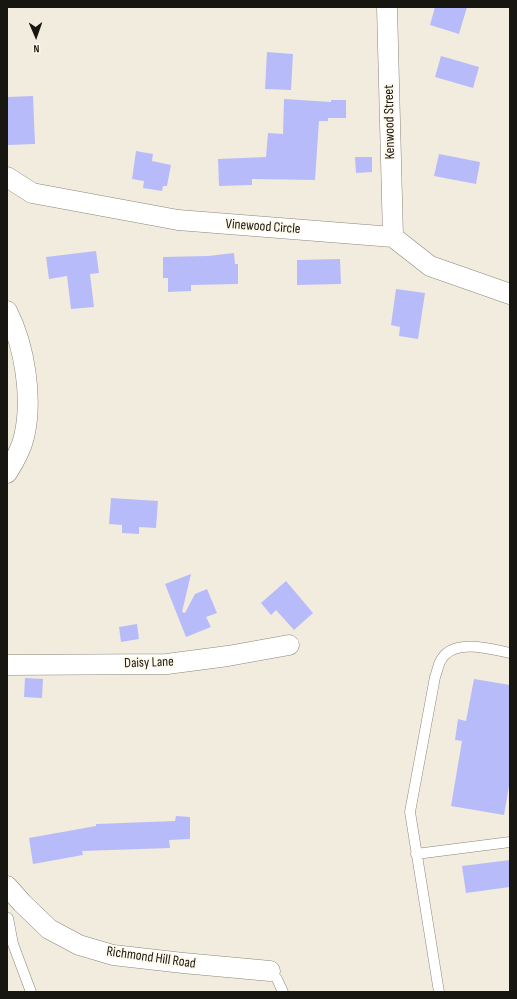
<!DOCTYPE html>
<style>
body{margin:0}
#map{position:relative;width:517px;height:999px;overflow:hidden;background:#f2ecde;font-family:"Sofia Sans Condensed",sans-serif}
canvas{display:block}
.frame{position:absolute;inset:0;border:8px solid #181611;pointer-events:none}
.north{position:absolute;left:16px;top:16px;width:40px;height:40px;-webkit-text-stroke:3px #fff9eb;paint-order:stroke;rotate:178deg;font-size:11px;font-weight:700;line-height:16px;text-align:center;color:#181611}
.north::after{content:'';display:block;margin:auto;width:14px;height:18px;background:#181611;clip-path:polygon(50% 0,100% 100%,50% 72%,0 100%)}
</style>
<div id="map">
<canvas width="517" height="999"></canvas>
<div class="frame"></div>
<div class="north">N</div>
</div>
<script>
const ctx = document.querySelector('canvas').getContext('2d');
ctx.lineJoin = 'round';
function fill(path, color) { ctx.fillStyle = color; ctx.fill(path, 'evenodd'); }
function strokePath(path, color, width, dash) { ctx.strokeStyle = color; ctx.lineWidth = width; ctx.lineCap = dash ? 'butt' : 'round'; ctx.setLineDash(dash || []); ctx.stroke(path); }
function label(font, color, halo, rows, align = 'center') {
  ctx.font = font + ' "Sofia Sans Condensed",sans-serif'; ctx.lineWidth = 3.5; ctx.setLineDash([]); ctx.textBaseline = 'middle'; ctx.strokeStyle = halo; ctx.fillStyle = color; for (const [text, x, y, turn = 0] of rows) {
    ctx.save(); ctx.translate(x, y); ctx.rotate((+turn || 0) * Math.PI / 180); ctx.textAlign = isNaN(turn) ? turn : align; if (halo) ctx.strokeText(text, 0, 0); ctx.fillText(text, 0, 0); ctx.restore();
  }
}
const building = new Path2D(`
 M 435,7 L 467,7 L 459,34 L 430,25 Z
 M 267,52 L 293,54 L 291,90 L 265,89 Z
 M 441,56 L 479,67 L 473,88 L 435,77 Z
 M 33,96 L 35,144 L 8,145 L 7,97 Z
 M 284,99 L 331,102 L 331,100 L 346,100 L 346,118 L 328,118 L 328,121 L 319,121 L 315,180 L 252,179 L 252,185 L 219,186 L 218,159 L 266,157 L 268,133 L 283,134 Z
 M 136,151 L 153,154 L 152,161 L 171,165 L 167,186 L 163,186 L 162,191 L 143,188 L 144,181 L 132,179 Z
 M 439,154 L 480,162 L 476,184 L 434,176 Z
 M 355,157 L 372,157 L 372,172 L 356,173 Z
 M 96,251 L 99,273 L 90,274 L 94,307 L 71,309 L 67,276 L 49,279 L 46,257 Z
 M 234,253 L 235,264 L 238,264 L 238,284 L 191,285 L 191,291 L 168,292 L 168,278 L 163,278 L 163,257 L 208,256 Z
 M 340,259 L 341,284 L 297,285 L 297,260 Z
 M 396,289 L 425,293 L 418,339 L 399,336 L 400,327 L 391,325 Z
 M 111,498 L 158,501 L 156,528 L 139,527 L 139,534 L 122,533 L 122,525 L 109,524 Z
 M 191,574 L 182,612 L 185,613 L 195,594 L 207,589 L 217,613 L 206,617 L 211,627 L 186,637 L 165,584 Z
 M 286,581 L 313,613 L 294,630 L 276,610 L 271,615 L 261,603 Z
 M 137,624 L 139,639 L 121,642 L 119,627 Z
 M 25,678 L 43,679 L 42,698 L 24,697 Z
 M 474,679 L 510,685 L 510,780 L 504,815 L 451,806 L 462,741 L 455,740 L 458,719 L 466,721 Z
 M 176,816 L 190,817 L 190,839 L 169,840 L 170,848 L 82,851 L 83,855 L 33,864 L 29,838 L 96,826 L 96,824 L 175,821 Z
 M 510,860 L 510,887 L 466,893 L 462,866 Z`);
const lane = new Path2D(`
 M 416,854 L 510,842
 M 8,918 L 13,944 L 31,992
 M 270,971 L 277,979 L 283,992
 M 439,992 L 410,812 L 435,677 C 437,672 438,666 440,662 C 451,637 490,649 510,653`);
const street = new Path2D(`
 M 387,7 L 393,237
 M 7,177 L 32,193 L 178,220 L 393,237 L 430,266 L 510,294
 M 7,311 C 25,346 33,399 24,437 C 21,450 14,462 7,473
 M 7,665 L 167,664 L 228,656 L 289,645
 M 7,886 L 22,903 L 49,929 L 79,945 L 113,955 L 183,963 L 270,971`);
const streetNames = [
 ["Kenwood Street",390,122,-91],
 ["Vinewood Circle",263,227,4],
 ["Daisy Lane",149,663,-2],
 ["Richmond Hill Road",151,958,8]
];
fill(building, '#b8bbf9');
strokePath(lane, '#8b8679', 11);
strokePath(street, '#8b8679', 21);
strokePath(lane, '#fff', 10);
strokePath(street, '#fff', 20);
label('14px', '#181611', '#fff9eb', streetNames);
</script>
